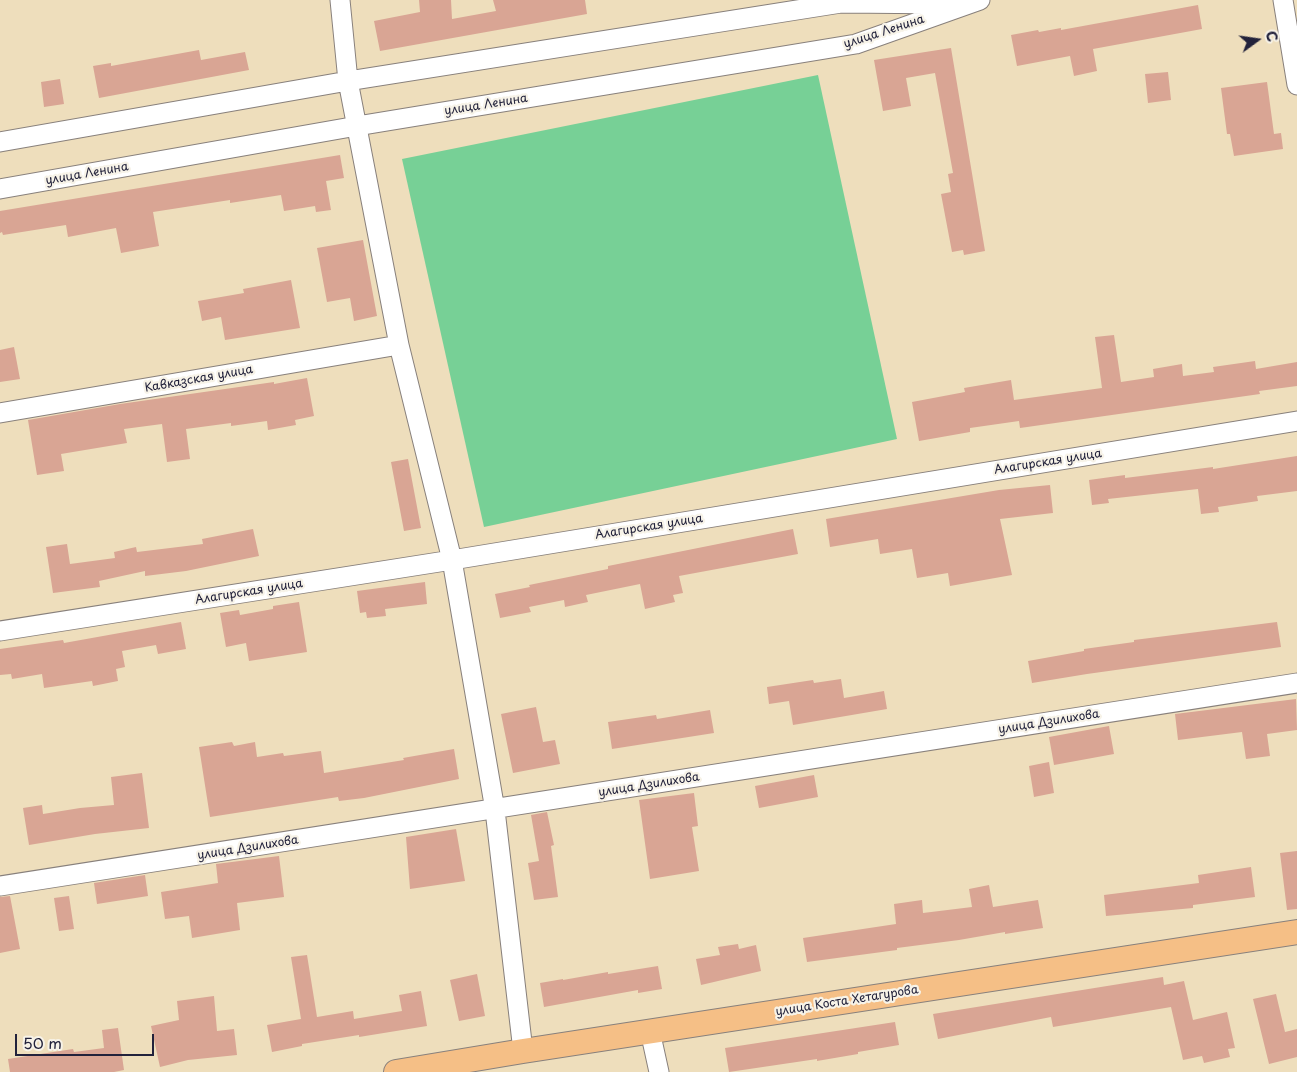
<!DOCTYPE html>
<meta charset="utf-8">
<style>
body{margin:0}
#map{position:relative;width:1297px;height:1072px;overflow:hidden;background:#eedebc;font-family:"Playpen Sans",sans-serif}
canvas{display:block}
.north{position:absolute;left:1232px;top:15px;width:50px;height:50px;-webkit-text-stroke:4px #f7f3e8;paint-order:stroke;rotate:76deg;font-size:14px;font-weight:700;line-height:20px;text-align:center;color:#22223b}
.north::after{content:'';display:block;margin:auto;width:18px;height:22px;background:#22223b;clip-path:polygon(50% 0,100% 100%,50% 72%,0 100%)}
.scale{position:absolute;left:15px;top:1034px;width:139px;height:22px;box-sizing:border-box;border:2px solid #22223b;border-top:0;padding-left:6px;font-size:15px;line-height:18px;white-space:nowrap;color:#22223b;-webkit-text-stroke:4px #f7f3e8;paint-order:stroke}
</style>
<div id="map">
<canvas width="1297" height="1072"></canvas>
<div class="north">С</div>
<div class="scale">50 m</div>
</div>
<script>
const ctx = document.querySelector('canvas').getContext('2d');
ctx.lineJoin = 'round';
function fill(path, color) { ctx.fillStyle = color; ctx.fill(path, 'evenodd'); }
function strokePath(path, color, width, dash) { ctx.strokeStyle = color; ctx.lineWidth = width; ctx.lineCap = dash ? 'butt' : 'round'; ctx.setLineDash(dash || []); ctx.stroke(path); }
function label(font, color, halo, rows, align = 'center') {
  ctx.font = font + ' "Playpen Sans",sans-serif'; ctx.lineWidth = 4.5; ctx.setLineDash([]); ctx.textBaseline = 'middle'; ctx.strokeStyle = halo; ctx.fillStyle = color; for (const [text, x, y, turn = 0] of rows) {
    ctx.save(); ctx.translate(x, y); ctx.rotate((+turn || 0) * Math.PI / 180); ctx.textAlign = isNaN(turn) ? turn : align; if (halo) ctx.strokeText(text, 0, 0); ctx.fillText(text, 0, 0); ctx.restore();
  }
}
const green = new Path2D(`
 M 818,75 L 897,439 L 484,527 L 402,159 Z`);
const building = new Path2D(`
 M 419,0 L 451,0 L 452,19 L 496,11 L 493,0 L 585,0 L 587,14 L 380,51 L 374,21 L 420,12 Z
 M 1198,5 L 1202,29 L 1093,49 L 1097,71 L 1074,76 L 1070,56 L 1017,66 L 1011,35 L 1038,30 L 1039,32 L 1061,28 L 1061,30 Z
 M 951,48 L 985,251 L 964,255 L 963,250 L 952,252 L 941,194 L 951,192 L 948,174 L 953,173 L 935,73 L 906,78 L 911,106 L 883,111 L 874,60 Z
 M 199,50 L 201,60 L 245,52 L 249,70 L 99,98 L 93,66 L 111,63 L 111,66 Z
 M 1168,72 L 1171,100 L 1148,103 L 1145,74 Z
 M 60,79 L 64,104 L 44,107 L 41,82 Z
 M 1267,82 L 1274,134 L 1281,133 L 1283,149 L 1234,156 L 1230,134 L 1227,134 L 1221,88 Z
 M 340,155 L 344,178 L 326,181 L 331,210 L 316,212 L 315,206 L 284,211 L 281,195 L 230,203 L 230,200 L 153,212 L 159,246 L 121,253 L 116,228 L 68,237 L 66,225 L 3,235 L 2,232 L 0,233 L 0,211 Z
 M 363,240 L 377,316 L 354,321 L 350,298 L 327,302 L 317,248 Z
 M 291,280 L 300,328 L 225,340 L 221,317 L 202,321 L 198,301 L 244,293 L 243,289 Z
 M 1114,335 L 1121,382 L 1154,377 L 1153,369 L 1182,364 L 1183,376 L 1214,372 L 1213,367 L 1255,361 L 1256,369 L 1297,362 L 1297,386 L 1259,391 L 1260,394 L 1020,428 L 1019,421 L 970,428 L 970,432 L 919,441 L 912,402 L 965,392 L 964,388 L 1011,380 L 1014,400 L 1102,388 L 1095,337 Z
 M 14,347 L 20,379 L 0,382 L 0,350 Z
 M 307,378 L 314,416 L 295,420 L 296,425 L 268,430 L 267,421 L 231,426 L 231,423 L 186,429 L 190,459 L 167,462 L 162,424 L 124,429 L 127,443 L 61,454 L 64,471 L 37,475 L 28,420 L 120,404 L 274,382 L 274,384 Z
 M 1297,456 L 1297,491 L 1257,496 L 1258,501 L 1218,507 L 1219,512 L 1201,514 L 1198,489 L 1108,499 L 1109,503 L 1092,505 L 1089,480 L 1125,475 L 1125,478 L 1213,467 L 1213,469 Z
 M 408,459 L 421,528 L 404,531 L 391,462 Z
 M 1050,485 L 1053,513 L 1000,519 L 1012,575 L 950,586 L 948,573 L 917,578 L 912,549 L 880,554 L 878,539 L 830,547 L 826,519 L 999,490 Z
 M 253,529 L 259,556 L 186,571 L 145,576 L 145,571 L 99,581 L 100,587 L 53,593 L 46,547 L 67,544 L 70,564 L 115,558 L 114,552 L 136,547 L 137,552 L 203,544 L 202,539 Z
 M 793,529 L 798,554 L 679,576 L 683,593 L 673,595 L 675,602 L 645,609 L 640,584 L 586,595 L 588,602 L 565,607 L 564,600 L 529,607 L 531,612 L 500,618 L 495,594 L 530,587 L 529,585 L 608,569 L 608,566 Z
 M 425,582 L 427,604 L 385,609 L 386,616 L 367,618 L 366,612 L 360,613 L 357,591 Z
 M 299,602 L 307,652 L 249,661 L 246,643 L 226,647 L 220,613 L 239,610 L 240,615 L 273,609 L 273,606 Z
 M 181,622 L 186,649 L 158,654 L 156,645 L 122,651 L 125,667 L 116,669 L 118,681 L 93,686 L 92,681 L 44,688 L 42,674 L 12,679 L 11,674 L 0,675 L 0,649 L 63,640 L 64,643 Z
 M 1277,622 L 1281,647 L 1087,674 L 1032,683 L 1028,661 L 1084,651 L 1084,649 L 1134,642 L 1134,640 Z
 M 841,679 L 844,698 L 884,691 L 887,709 L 793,725 L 789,701 L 769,704 L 767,687 L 813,680 L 814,683 Z
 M 1296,699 L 1297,730 L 1267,734 L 1270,756 L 1246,759 L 1242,732 L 1178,740 L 1175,714 Z
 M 536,707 L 543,742 L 555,740 L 560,764 L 513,773 L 501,714 Z
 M 710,710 L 714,733 L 612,749 L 608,722 L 656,715 L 657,719 Z
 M 1109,726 L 1114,754 L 1054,765 L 1049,737 Z
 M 232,742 L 234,746 L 255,742 L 257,757 L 283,753 L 284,756 L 321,751 L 324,773 L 404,760 L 403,758 L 454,749 L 459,779 L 364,798 L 339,801 L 338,797 L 210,817 L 199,747 Z
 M 1049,762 L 1054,793 L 1034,797 L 1029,766 Z
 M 142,773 L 149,828 L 95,834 L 29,845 L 23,808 L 42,805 L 43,814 L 80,808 L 114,805 L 111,777 Z
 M 814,775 L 818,797 L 759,808 L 755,786 Z
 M 694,793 L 698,826 L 692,827 L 699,871 L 650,879 L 639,800 Z
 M 547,812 L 554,845 L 551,846 L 558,897 L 534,900 L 528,863 L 539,861 L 531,815 Z
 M 456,829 L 465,881 L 410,889 L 406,837 Z
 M 1297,851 L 1297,909 L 1287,910 L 1280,853 Z
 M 279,856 L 284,897 L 237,903 L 240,930 L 192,938 L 189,916 L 165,919 L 161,892 L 218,883 L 216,864 Z
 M 1251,867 L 1255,897 L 1193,905 L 1193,908 L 1106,916 L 1104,895 L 1199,883 L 1198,875 Z
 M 145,875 L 148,896 L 97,904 L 94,883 Z
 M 989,885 L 993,907 L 1038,900 L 1043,928 L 1005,934 L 1005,932 L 959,940 L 897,948 L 897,950 L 807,962 L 803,938 L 896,924 L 894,904 L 922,900 L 923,913 L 972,907 L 969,889 Z
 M 10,896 L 20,949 L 0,953 L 0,897 Z
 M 69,896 L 74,929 L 59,931 L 54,898 Z
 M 738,944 L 739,949 L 756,945 L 761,971 L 701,985 L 696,959 L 720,955 L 718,947 Z
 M 307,955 L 317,1017 L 353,1011 L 354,1019 L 402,1011 L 399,995 L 421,991 L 427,1026 L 359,1037 L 359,1035 L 302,1044 L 302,1046 L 272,1052 L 267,1025 L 301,1019 L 291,957 Z
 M 658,966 L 662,989 L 638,993 L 638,990 L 544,1007 L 540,983 L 563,979 L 563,980 L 608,972 L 608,974 Z
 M 477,974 L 485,1016 L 459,1021 L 450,980 Z
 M 1163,977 L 1164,985 L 1184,981 L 1193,1020 L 1227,1012 L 1235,1048 L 1228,1049 L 1230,1057 L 1204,1063 L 1202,1056 L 1183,1060 L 1171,1007 L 1053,1027 L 1051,1017 L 938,1039 L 933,1014 Z
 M 1276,994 L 1285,1032 L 1297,1029 L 1297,1057 L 1269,1064 L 1253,999 Z
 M 214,996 L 217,1031 L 234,1029 L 237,1055 L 188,1060 L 160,1067 L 151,1026 L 179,1020 L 177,1001 Z
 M 895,1022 L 899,1045 L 858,1052 L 858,1054 L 817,1061 L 817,1059 L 729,1072 L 725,1048 Z
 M 118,1028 L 124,1070 L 114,1072 L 10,1072 L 8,1059 L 73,1049 L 74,1052 L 104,1048 L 102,1030 Z`);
const minor = new Path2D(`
 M 340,0 L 348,81 L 399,345 L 452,560 L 495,810 L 523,1051
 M 1283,0 L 1297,85
 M 0,142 L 348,81 L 841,3 L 953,4
 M 0,189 L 357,126 L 856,44 L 980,0
 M 0,413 L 399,345
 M 0,631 L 452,560 L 1297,421
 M 0,886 L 1297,683
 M 650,1031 L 659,1072`);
const major = new Path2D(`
 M 396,1072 L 523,1051 L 1297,932`);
const streetNames = [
 ["улица Ленина",884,32,-18],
 ["улица Ленина",486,105,-9],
 ["улица Ленина",87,174,-10],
 ["Кавказская улица",199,379,-10],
 ["Алагирская улица",1048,462,-9],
 ["Алагирская улица",649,527,-9],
 ["Алагирская улица",249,592,-9],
 ["улица Дзилихова",1049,722,-9],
 ["улица Дзилихова",649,785,-9],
 ["улица Дзилихова",248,848,-9],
 ["улица Коста Хетагурова",847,1001,-9]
];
fill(green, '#77d096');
fill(building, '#d9a594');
strokePath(minor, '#88807c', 21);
strokePath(major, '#88807c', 26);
strokePath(minor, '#fff', 19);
strokePath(major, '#f5bf86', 24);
label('12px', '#22223b', '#f7f3e8', streetNames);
</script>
